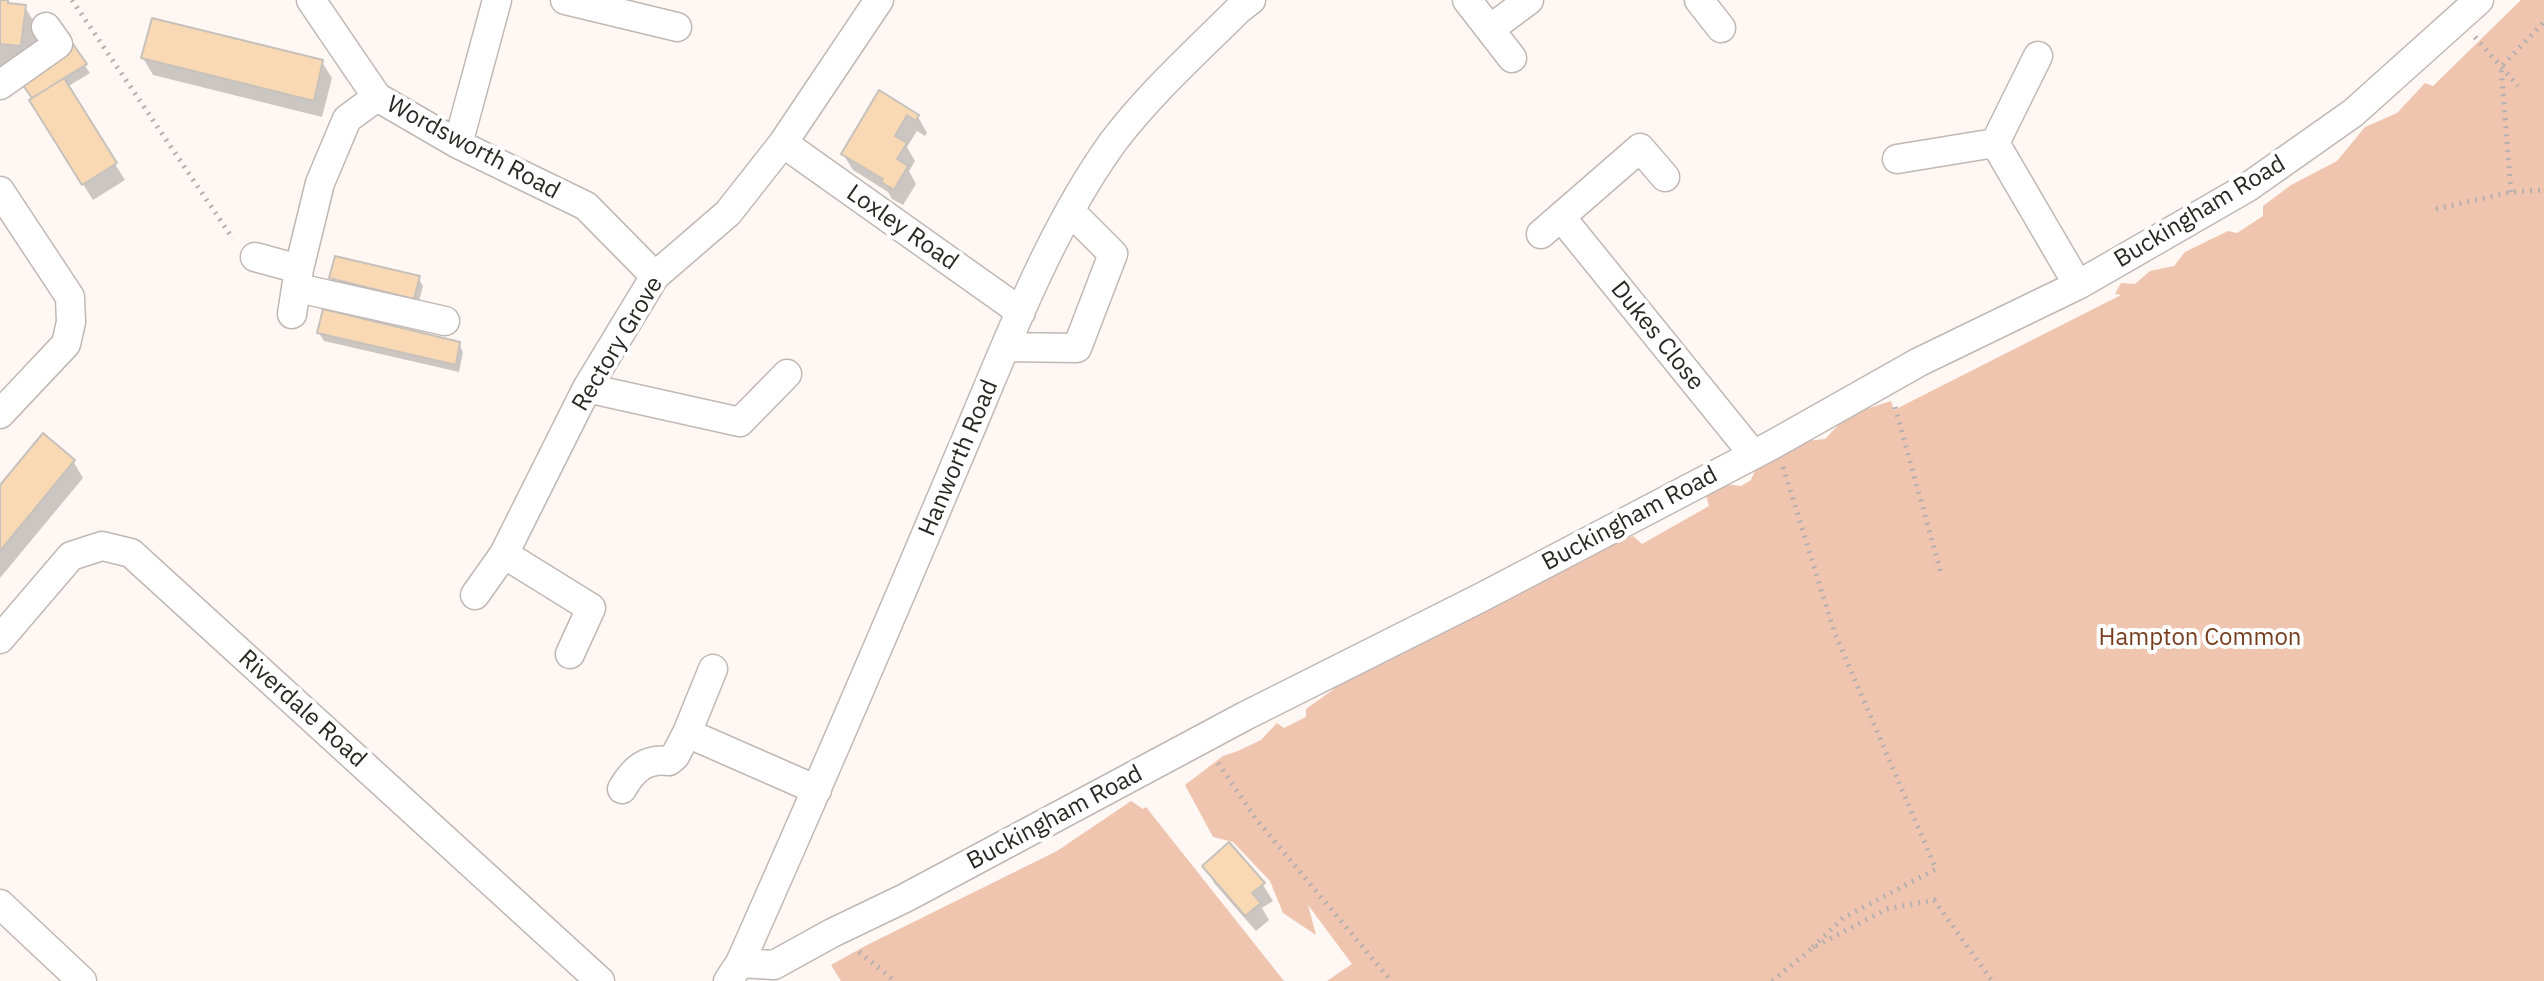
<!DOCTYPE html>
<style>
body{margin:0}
canvas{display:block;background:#fff7f3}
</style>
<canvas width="2544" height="981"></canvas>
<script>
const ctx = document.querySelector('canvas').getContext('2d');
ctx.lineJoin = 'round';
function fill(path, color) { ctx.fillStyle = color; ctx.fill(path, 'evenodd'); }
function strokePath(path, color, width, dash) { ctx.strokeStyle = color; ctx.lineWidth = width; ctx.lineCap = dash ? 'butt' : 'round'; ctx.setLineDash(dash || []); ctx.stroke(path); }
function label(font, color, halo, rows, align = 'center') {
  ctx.font = font + ' "IBM Plex Sans",sans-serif'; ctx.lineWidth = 8; ctx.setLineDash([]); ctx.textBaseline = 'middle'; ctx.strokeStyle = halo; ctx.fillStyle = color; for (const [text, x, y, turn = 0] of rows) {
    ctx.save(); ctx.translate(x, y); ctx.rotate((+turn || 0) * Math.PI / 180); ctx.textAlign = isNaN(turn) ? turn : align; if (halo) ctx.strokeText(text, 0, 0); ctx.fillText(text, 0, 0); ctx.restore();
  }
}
const green = new Path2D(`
 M 2521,0 L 2544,0 L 2544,981 L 1327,981 L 1352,964 L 1308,905 L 1316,935 L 1283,913 L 1270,881 L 1233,842 L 1213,837 L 1185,785 L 1223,756 L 1238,751 L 1261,740 L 1277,723 L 1284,728 L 1306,717 L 1306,709 L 1334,689 L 1346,665 L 1379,648 L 1433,639 L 1453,611 L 1633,536 L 1642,544 L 1709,506 L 1706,495 L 1725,484 L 1741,486 L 1751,480 L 1758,463 L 1786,443 L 1825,439 L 1848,415 L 1891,401 L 1894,410 L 2121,295 L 2115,294 L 2121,283 L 2135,284 L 2150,271 L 2174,266 L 2185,252 L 2228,231 L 2237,233 L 2263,216 L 2263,206 L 2291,185 L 2337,161 L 2365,127 L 2397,113 L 2425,83 L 2433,86 Z
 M 1131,801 L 1143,809 L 1146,807 L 1284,981 L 841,981 L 831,965 L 867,945 L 1057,851 Z`);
const shadow = new Path2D(`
 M 0,0 L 7,0 L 11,5 L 25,7 L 50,50 L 72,47 L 90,73 L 67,87 L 125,180 L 93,200 L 41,117 L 34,99 L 26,87 L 0,84 Z
 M 143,58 L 322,62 L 332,78 L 322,117 L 153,75 Z
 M 880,93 L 918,117 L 927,133 L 925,136 L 917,131 L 907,147 L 915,161 L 909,171 L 916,184 L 903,205 L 892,199 L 888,192 L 853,170 L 843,154 Z
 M 331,278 L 418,278 L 423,286 L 418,305 L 336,285 Z
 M 319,333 L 459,344 L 463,352 L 459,372 L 324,341 Z
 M 73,461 L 83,478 L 0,578 L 0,488 Z
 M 1229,845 L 1263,885 L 1273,901 L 1262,908 L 1269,920 L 1256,931 L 1214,883 L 1205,866 Z`);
const building = new Path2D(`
 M 0,0 L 8,0 L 8,3 L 26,5 L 21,46 L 0,44 Z
 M 152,18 L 323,60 L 314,101 L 141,58 Z
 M 73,44 L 87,64 L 32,98 L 20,81 Z
 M 64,78 L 117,163 L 82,185 L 29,100 Z
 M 879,90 L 919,115 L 916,121 L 907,115 L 895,136 L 907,143 L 897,159 L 908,166 L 894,190 L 881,182 L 883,179 L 841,154 Z
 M 335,256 L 420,276 L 414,299 L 329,278 Z
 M 323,309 L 460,342 L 456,365 L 317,333 Z
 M 43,433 L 75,460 L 0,551 L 0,485 Z
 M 1229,842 L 1265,883 L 1252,893 L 1261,903 L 1245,916 L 1202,866 Z`);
const path = new Path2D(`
 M 72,0 L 233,239
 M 2475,37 L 2518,86
 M 2511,192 L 2501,67 L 2544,22
 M 2436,209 L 2511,192 L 2544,190
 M 1895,407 L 1941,573
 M 1783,467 L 1834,631 L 1936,869 L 1843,918 L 1812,948
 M 1218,763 L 1256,819 L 1391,981
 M 859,952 L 895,981
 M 1772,981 L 1814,947 L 1887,909 L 1934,900 L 1992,981`);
const minor = new Path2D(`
 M 311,0 L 377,97 L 458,144 L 586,206 L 655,276
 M 565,0 L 677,27
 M 1467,0 L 1512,58
 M 1699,0 L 1721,28
 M 1490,29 L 1529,0
 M 0,85 L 58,44 L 46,27
 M 783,143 L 1021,312
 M 1995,143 L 2038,56
 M 458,144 L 497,0
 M 1897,159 L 1995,143 L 2078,285
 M 0,191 L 70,297 L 71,322 L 66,344 L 0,414
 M 1561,217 L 1753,454
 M 1541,234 L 1640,148 L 1665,177
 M 255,257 L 299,269
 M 298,288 L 445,321
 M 292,314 L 299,269 L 320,183 L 347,119 L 377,97
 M 1006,347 L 1077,348 L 1113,254 L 1070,211
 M 587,388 L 740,422 L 787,374
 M 504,554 L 591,608 L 570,654
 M 475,595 L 504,554 L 587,388 L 655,276 L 728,213 L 783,143 L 879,0
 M 0,639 L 71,556 L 102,546 L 131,553 L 600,981
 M 713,669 L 687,733 L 817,790
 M 622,789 C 633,770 645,758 669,761 L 675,756 L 687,733
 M 0,904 L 82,981
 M 740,963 L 774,965 L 832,933 L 905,898 L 1245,716 L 1484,596 L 1772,445 L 1919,362 L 2078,285 L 2248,187 L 2353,113 L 2479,0
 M 728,981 L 740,963 C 813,799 884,634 954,468 C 1000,362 1045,236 1113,142 C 1149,94 1196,52 1238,10 L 1251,0`);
const streetNames = [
 ["Wordsworth Road",473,148,28],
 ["Buckingham Road",2200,212,-31],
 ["Loxley Road",902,228,35],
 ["Dukes Close",1657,336,51],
 ["Rectory Grove",618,344,-59],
 ["Hanworth Road",959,458,-67],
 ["Buckingham Road",1630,519,-28],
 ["Riverdale Road",302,709,42],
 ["Buckingham Road",1055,818,-28]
];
const parkNames = [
 ["Hampton Common",2200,638]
];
fill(green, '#f0c5b0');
fill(shadow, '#0003');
fill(building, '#f9d9b4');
strokePath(building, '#c7c1bc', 2);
strokePath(minor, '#c0b8b4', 31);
strokePath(path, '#b6afac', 5, [2, 6]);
strokePath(minor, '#fff', 28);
label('24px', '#2a2726', '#fff', streetNames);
label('24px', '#773f20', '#fff', parkNames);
</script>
